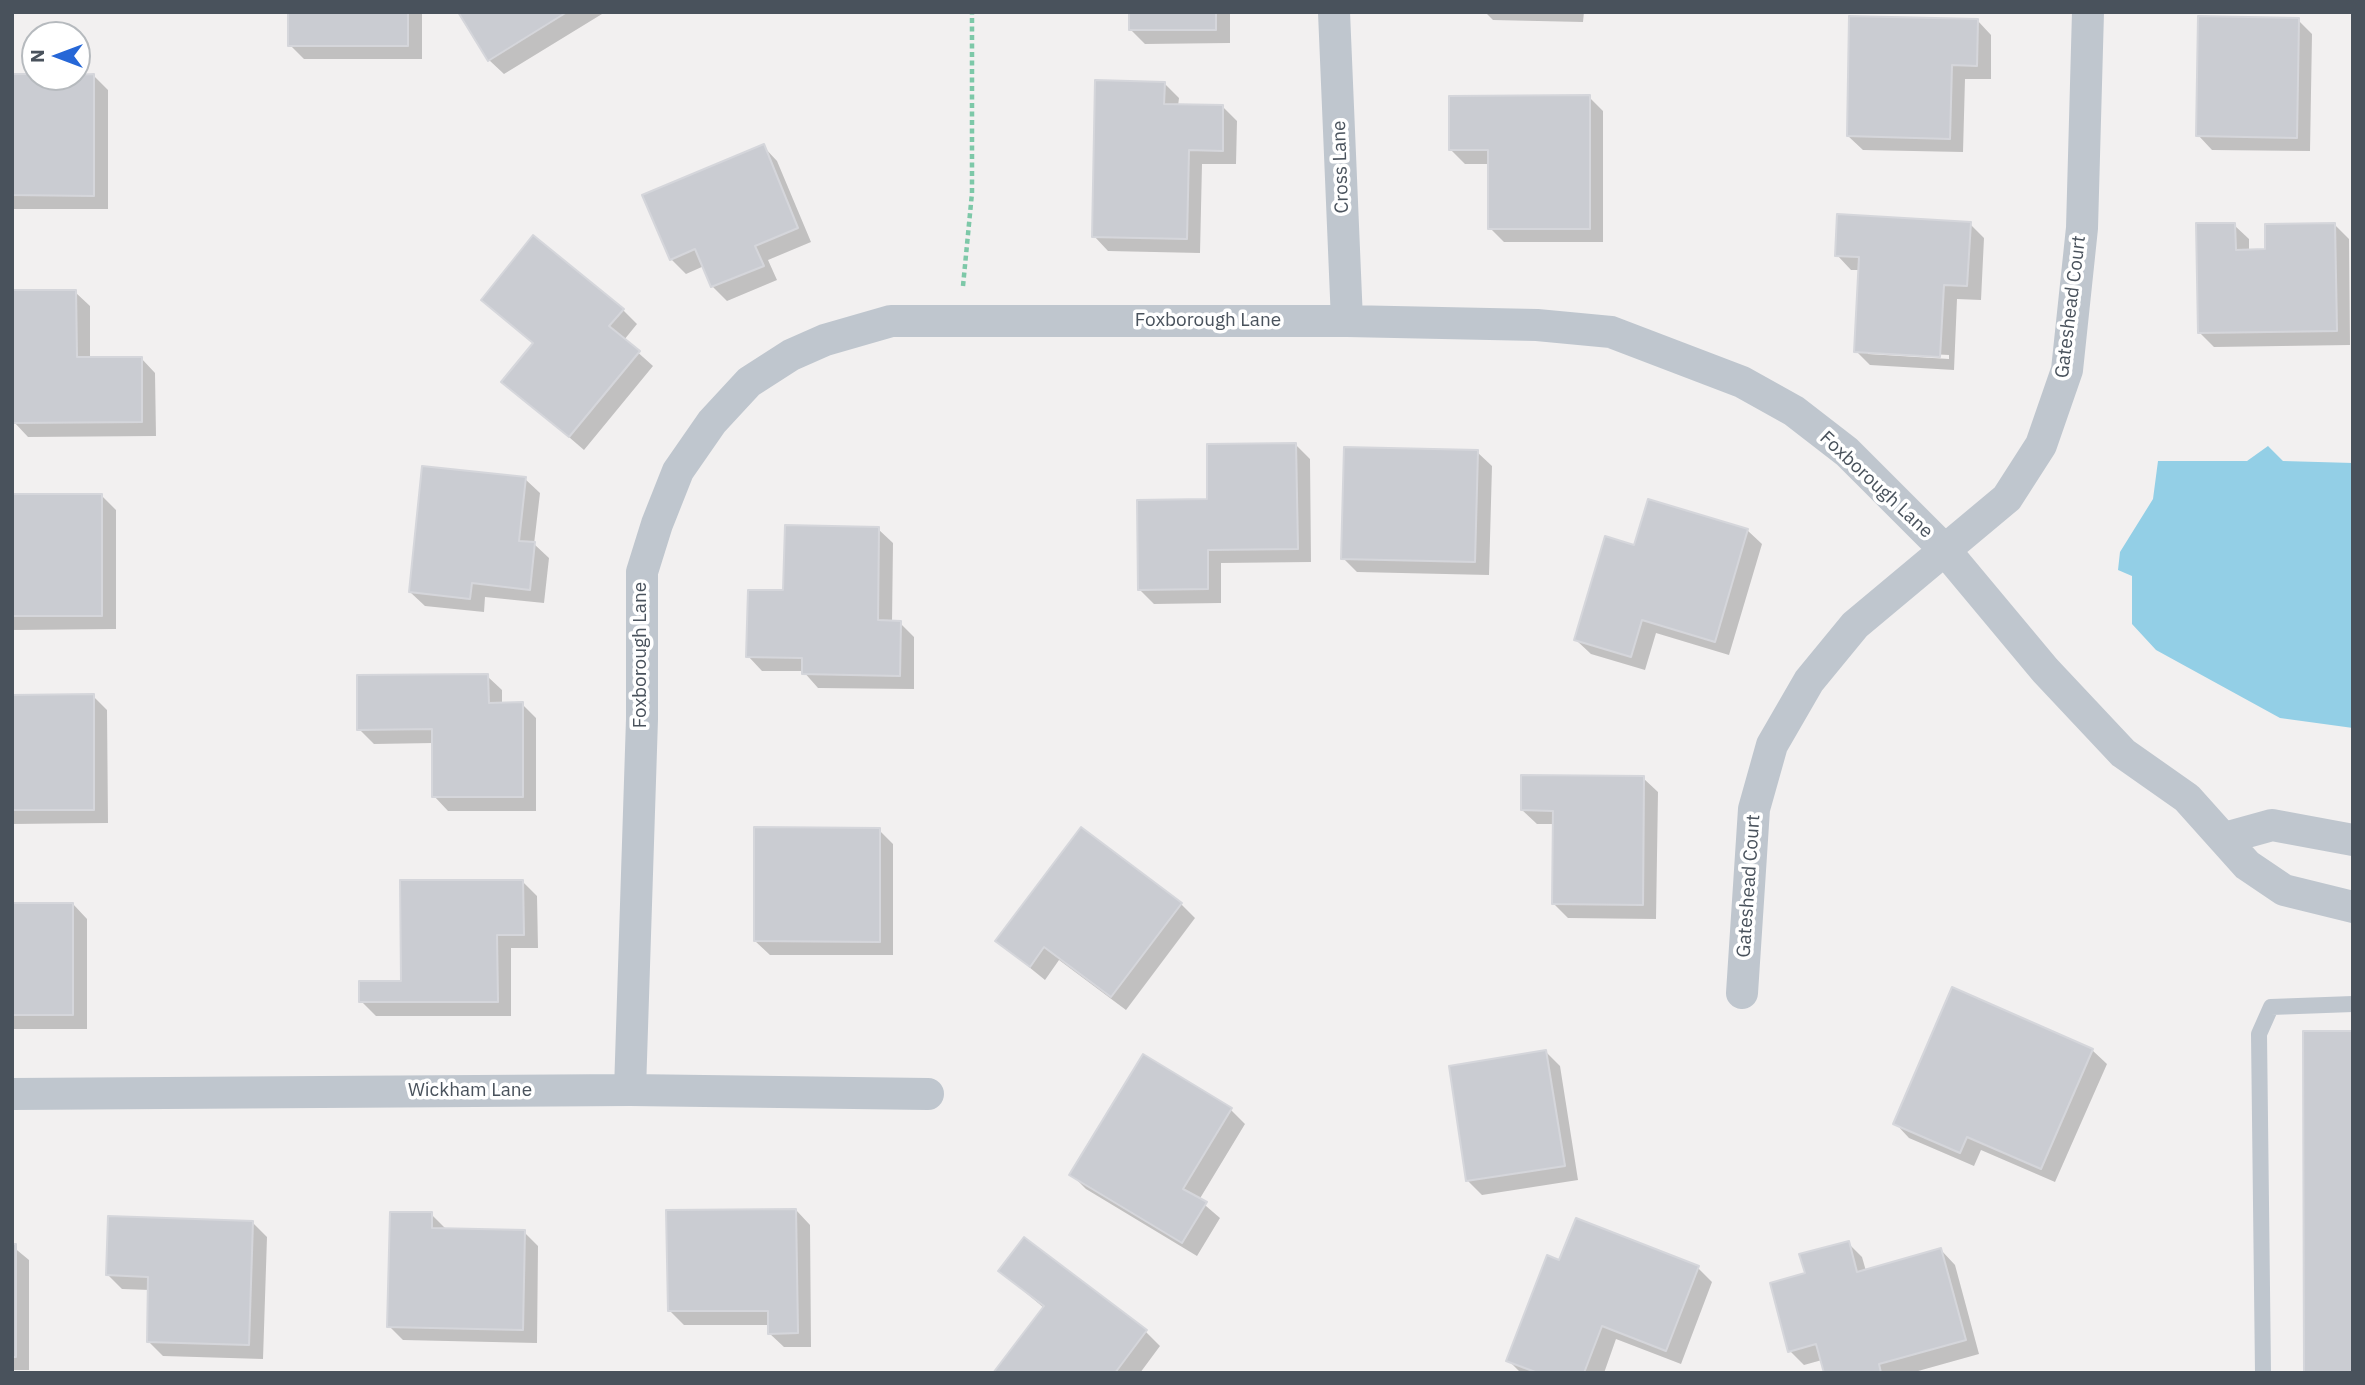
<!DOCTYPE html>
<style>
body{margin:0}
#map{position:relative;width:2365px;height:1385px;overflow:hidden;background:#f2f0f0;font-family:"IBM Plex Sans",sans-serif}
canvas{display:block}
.frame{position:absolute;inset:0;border:14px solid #49525c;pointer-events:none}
.north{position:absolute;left:21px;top:21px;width:70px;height:70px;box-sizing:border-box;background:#fff;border:2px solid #b6babe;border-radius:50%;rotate:270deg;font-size:19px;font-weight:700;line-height:28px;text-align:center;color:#49525c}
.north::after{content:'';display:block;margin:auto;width:24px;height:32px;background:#2667d7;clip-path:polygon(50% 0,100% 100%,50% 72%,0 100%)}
</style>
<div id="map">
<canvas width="2365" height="1385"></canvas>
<div class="frame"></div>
<div class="north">N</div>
</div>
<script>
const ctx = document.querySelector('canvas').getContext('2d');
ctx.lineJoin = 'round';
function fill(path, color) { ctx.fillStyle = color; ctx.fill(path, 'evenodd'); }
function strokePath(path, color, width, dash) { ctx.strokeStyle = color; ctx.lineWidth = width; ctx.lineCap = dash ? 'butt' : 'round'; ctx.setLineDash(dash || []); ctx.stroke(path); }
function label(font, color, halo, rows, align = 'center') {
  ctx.font = font + ' "IBM Plex Sans",sans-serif'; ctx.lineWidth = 7; ctx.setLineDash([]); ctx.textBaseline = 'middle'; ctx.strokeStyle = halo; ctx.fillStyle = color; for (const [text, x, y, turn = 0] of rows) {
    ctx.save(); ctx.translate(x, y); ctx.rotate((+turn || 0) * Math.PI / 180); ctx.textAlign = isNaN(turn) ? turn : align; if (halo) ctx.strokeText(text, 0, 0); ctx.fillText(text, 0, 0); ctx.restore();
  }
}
const water = new Path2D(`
 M 2268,446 L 2283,461 L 2353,463 L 2353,728 L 2280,718 L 2156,650 L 2132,624 L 2132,576 L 2118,570 L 2120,552 L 2153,499 L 2158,461 L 2247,461 Z`);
const shadow = new Path2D(`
 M 19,12 L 187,12 L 187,13 L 21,14 Z
 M 290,12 L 422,12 L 422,59 L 304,59 L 290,45 Z
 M 460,12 L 601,12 L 602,14 L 504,74 L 489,60 Z
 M 1130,12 L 1230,12 L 1230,43 L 1145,44 L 1131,30 Z
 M 1485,12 L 1584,12 L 1583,22 L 1493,20 Z
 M 1977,20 L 1991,35 L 1991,79 L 1965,79 L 1963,152 L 1863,150 L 1848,136 Z
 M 2298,20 L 2312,34 L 2310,151 L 2212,150 L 2198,135 Z
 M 12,75 L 94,76 L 108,90 L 108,209 L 12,209 Z
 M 1164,83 L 1179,98 L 1178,106 L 1223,107 L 1237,121 L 1236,164 L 1202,164 L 1200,253 L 1108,251 L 1094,236 Z
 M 1589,97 L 1603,111 L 1603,242 L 1504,242 L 1490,228 L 1490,164 L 1465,164 L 1451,150 Z
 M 763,146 L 777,161 L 811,242 L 768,260 L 777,280 L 727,301 L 713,287 L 704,266 L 686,274 L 671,259 Z
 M 1970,224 L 1984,238 L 1981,300 L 1957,299 L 1954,370 L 1870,365 L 1856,351 L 1860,270 L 1851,270 L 1837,255 ZM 1868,351 L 1949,355 L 1949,359 L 1868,354 Z
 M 2234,225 L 2249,239 L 2249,251 L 2266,251 L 2335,225 L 2349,239 L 2350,345 L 2214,347 L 2200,333 Z
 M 75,292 L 90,306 L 90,358 L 141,358 L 155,373 L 156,436 L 28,437 L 14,422 Z
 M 483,300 L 623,310 L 637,324 L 624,340 L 653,366 L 584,450 L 504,381 L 534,344 Z
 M 1296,445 L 1310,459 L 1311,562 L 1221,563 L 1221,603 L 1154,604 L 1139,589 L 1209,501 Z
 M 1477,452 L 1492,466 L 1489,575 L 1357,572 L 1343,558 Z
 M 525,479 L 540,493 L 534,544 L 549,558 L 544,603 L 485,597 L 484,612 L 425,606 L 410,592 Z
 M 12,496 L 102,496 L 116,510 L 116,629 L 12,630 Z
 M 878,529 L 893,543 L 892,623 L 900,623 L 914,637 L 914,689 L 818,688 L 803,671 L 762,671 L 748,656 Z
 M 1747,530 L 1762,544 L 1729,655 L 1656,633 L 1645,670 L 1591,654 L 1576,640 L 1635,547 Z
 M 487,676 L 502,690 L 502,704 L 522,704 L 536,718 L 536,811 L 448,811 L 434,796 L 434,743 L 374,744 L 359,729 Z
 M 93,696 L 107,710 L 108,823 L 12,824 L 12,697 Z
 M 1643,778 L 1658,792 L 1656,919 L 1568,918 L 1554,904 L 1555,824 L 1537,824 L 1522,810 Z
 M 879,830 L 893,844 L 893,955 L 770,955 L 755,941 Z
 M 523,882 L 537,896 L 538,948 L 511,948 L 511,1016 L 376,1016 L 361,1001 L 403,982 Z
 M 12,904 L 73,904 L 87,919 L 87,1029 L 12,1029 Z
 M 1181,904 L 1195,918 L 1126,1010 L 1059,960 L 1045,980 L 997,941 Z
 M 2092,1050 L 2107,1064 L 2055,1182 L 1981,1150 L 1974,1166 L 1909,1138 L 1895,1123 Z
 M 1546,1052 L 1560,1066 L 1578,1180 L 1482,1195 L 1468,1181 Z
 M 1231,1110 L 1245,1124 L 1199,1200 L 1220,1218 L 1197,1256 L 1086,1189 L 1072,1175 Z
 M 796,1210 L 810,1225 L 811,1347 L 784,1347 L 769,1333 L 769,1325 L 684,1325 L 670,1311 Z
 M 431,1214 L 445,1228 L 524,1232 L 538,1246 L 537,1343 L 403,1340 L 389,1326 Z
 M 252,1222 L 267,1237 L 263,1359 L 163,1356 L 149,1342 L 150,1290 L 122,1289 L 108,1275 Z
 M 1848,1243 L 1862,1257 L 1866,1271 L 1941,1250 L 1955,1265 L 1979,1354 L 1911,1373 L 1826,1373 L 1822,1360 L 1804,1365 L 1790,1351 L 1807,1274 Z
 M 12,1246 L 29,1260 L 29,1370 L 12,1370 Z
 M 1560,1262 L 1698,1268 L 1712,1282 L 1681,1364 L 1616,1339 L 1604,1373 L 1521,1373 L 1508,1360 Z
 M 1000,1271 L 1146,1332 L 1160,1346 L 1140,1373 L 995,1373 L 1044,1308 Z`);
const building = new Path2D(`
 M 288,12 L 408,12 L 408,46 L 288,46 Z
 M 458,12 L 567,12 L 488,61 Z
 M 1129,12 L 1216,12 L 1216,30 L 1129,30 Z
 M 1849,16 L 1978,19 L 1977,66 L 1952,65 L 1950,139 L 1847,136 Z
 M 2198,16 L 2299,18 L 2297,138 L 2196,136 Z
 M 12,74 L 35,74 L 35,77 L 94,74 L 94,196 L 12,195 Z
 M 1095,80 L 1165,82 L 1164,104 L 1223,105 L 1223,151 L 1189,150 L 1187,239 L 1092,237 Z
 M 1590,95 L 1590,229 L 1488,229 L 1488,150 L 1449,150 L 1449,96 Z
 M 764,144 L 798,228 L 755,246 L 764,266 L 711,287 L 695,249 L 670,260 L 642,195 Z
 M 1837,214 L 1971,222 L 1967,286 L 1944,285 L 1940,357 L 1854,352 L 1859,257 L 1835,256 Z
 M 2196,223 L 2235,223 L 2236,250 L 2265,249 L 2265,224 L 2335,223 L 2337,331 L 2198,333 Z
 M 533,235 L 624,309 L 609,326 L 640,351 L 569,437 L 501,382 L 533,343 L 481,300 Z
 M 12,290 L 76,290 L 77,357 L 142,357 L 142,422 L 12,423 Z
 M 1296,443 L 1298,549 L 1208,550 L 1208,589 L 1138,590 L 1137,500 L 1207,499 L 1207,444 Z
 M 1344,447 L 1478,450 L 1475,562 L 1341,559 Z
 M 422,466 L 526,477 L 519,541 L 535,542 L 530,590 L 472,583 L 470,599 L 409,592 Z
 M 12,494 L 102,494 L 102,616 L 12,616 Z
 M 1648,499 L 1748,529 L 1715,642 L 1642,620 L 1631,657 L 1574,640 L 1605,536 L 1634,545 Z
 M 785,525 L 879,527 L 878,620 L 901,621 L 900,676 L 802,674 L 802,658 L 746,657 L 748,590 L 783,590 Z
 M 488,674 L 489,703 L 523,702 L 523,797 L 432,797 L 432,729 L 357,730 L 357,675 Z
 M 94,694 L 94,810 L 12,810 L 12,695 Z
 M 1521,775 L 1644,776 L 1643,905 L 1552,904 L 1553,811 L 1521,810 Z
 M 754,827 L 880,828 L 880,942 L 754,941 Z
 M 1081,827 L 1182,903 L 1111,997 L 1044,947 L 1030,967 L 995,941 Z
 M 400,880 L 523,880 L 524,935 L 497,935 L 498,1002 L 359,1002 L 359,981 L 401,981 Z
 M 12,903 L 73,903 L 73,1015 L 12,1015 Z
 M 1952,987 L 2093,1049 L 2041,1169 L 1967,1137 L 1960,1153 L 1893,1124 Z
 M 2303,1031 L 2353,1031 L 2353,1373 L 2304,1373 Z
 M 1546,1050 L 1565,1166 L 1466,1181 L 1449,1066 Z
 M 1143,1054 L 1232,1108 L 1183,1189 L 1207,1202 L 1182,1243 L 1069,1175 Z
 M 796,1209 L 798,1333 L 768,1334 L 768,1311 L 668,1311 L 666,1210 Z
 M 390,1212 L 432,1212 L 432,1228 L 525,1230 L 523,1330 L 387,1327 Z
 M 108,1216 L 253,1221 L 249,1345 L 147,1342 L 148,1277 L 106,1275 Z
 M 1576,1218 L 1699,1266 L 1666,1351 L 1602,1326 L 1584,1373 L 1538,1373 L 1506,1361 L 1547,1255 L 1559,1260 Z
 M 1024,1237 L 1147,1330 L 1115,1373 L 993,1373 L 1044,1306 L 998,1271 Z
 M 1849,1241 L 1857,1272 L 1941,1248 L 1966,1340 L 1879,1364 L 1881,1373 L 1824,1373 L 1816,1344 L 1788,1352 L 1770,1283 L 1805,1273 L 1799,1254 Z
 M 12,1244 L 16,1244 L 16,1357 L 12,1357 Z`);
const path = new Path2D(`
 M 963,286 L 972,193 L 972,12`);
const service = new Path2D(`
 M 2263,1373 L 2259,1034 L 2271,1007 L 2353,1004`);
const minor = new Path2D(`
 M 1334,12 L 1347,321
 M 2225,838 L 2272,825 L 2353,840
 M 1742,993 L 1754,809 L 1772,745 L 1809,681 L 1855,625 L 2007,498 L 2041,445 L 2067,370 L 2082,228 L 2088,12
 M 630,1090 L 642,719 L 642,572 L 657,524 L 678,471 L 712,422 L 749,382 L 791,355 L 825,340 L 891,321 L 1347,321 L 1537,325 L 1611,332 L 1742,382 L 1794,411 L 1847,452 L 1944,549 L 2045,670 L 2123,753 L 2187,798 L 2247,865 L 2284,890 L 2353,907
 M 12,1094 L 630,1090 L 928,1094`);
const streetNames = [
 ["Cross Lane",1341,167,-92],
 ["Gateshead Court",2071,307,-83],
 ["Foxborough Lane",1208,321],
 ["Foxborough Lane",1876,485,43],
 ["Foxborough Lane",641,655,-90],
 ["Gateshead Court",1749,886,-86],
 ["Wickham Lane",470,1091]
];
fill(water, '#93cfe6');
fill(shadow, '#0003');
fill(building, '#caccd2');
strokePath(building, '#d5d6db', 2);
strokePath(path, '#7dc8a8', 4.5, [5, 3.5]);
strokePath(service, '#bfc6ce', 16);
strokePath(minor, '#bfc6ce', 32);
label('19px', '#49525c', '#fff', streetNames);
</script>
